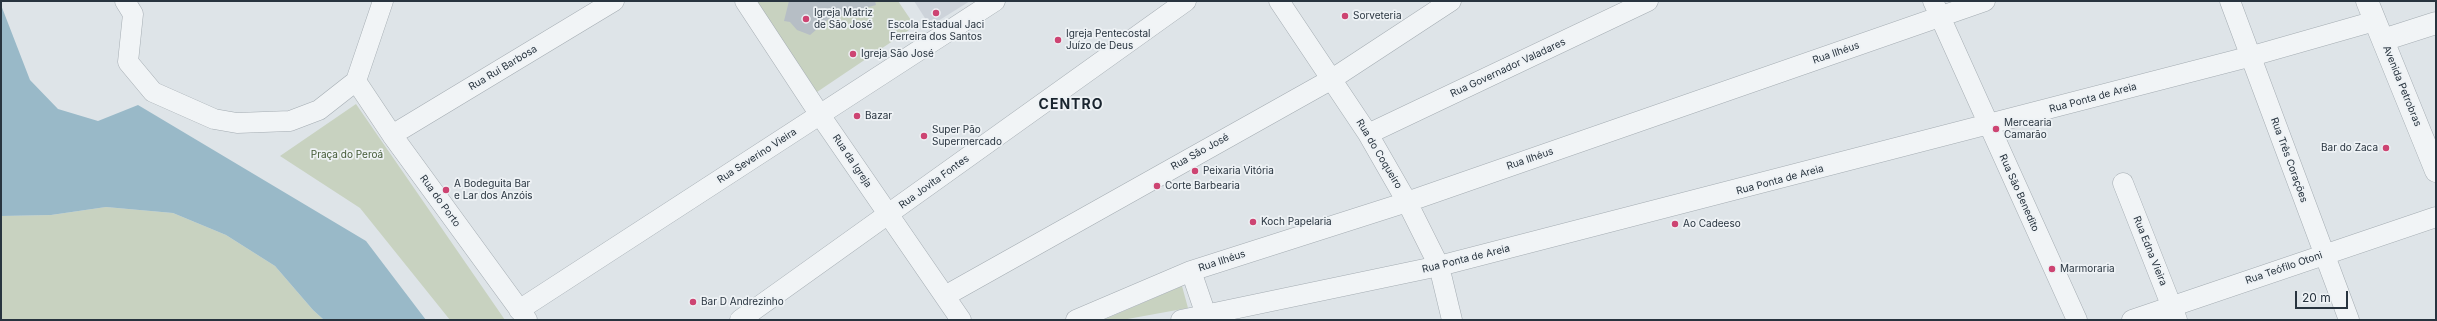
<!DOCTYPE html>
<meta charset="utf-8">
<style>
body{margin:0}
#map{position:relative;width:2437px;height:321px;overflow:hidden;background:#dee4e8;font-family:Inter,sans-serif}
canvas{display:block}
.frame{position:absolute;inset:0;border:2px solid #28343f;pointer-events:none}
.scale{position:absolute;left:2295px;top:291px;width:53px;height:18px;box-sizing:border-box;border:2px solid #28343f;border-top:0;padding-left:5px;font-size:12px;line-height:14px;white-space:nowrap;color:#28343f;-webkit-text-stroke:3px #eef2f5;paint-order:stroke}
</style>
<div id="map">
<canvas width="2437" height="321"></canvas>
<div class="frame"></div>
<div class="scale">20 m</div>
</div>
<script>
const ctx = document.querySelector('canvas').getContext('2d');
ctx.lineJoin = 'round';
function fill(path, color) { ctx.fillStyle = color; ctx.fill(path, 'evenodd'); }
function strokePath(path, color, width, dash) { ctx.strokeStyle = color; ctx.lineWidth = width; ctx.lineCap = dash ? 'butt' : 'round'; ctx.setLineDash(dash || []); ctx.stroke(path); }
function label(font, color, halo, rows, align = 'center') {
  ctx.font = font + ' Inter,sans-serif'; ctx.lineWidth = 3.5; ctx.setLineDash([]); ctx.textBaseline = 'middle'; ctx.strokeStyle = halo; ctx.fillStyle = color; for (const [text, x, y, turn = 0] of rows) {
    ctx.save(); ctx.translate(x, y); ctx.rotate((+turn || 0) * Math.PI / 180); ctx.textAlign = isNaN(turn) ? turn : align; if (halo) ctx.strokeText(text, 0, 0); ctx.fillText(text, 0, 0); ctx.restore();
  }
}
const built = new Path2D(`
 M 914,1 L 970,1 L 930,26 Z`);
const green = new Path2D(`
 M 756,1 L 898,1 L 915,26 L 817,92 Z
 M 356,104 L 505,320 L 450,320 L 360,208 L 280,156 Z
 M 106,207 L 173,213 L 226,235 L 275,266 L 313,310 L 324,320 L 1,320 L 1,216 L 51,215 Z
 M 1182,286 L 1188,308 L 1122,320 L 1103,320 Z`);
const water = new Path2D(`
 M 1,5 L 30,80 L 58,109 L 98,121 L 138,105 L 366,241 L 426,320 L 324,320 L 313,310 L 275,266 L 226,235 L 173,213 L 106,207 L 51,215 L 1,216 Z`);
const building = new Path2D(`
 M 789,1 L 875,1 L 876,5 L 830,18 L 810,35 L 797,30 L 790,22 L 784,21 Z`);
const minor = new Path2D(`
 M 125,1 L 133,14 L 128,62 L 153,92 L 214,119 L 237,123 L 290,121 L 319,110 L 356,81
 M 745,1 L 820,115 L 961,320
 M 1279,1 L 1368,134 L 1407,202 L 1439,266 L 1452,320
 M 1933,1 L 2077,320
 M 2230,1 L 2349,320
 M 356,81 L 392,135 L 527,320
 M 356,81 L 383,1
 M 1368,134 L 1648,1
 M 392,135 L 614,1
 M 2123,183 L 2177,320
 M 1191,271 L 1206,315
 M 945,296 L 1332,79 L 1451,1
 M 519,310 L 995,1
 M 740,320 L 1186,1
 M 1076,320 L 1191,271 L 1407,202 L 1985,1
 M 1181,320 L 1439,266 L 2252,56 L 2375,21
 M 2132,320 L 2436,217`);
const tertiary = new Path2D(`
 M 2367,1 L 2436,171
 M 2383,40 L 2436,23`);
const markers = [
 [936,13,4,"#cd4472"],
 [1345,16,4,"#cd4472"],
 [806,19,4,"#cd4472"],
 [1058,40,4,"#cd4472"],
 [853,54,4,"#cd4472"],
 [857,116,4,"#cd4472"],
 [1996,129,4,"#cd4472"],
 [924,136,4,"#cd4472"],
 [2386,148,4,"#cd4472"],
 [1195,171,4,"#cd4472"],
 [1157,186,4,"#cd4472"],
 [446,190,4,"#cd4472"],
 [1253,222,4,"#cd4472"],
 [1675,224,4,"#cd4472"],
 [2052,269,4,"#cd4472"],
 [693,302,4,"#cd4472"]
];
const poiNames = [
 ["Igreja Matriz",814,13],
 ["de São José",814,25],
 ["Sorveteria",1353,16],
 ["Escola Estadual Jaci",936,25,"center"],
 ["Ferreira dos Santos",936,37,"center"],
 ["Igreja Pentecostal",1066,34],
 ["Juízo de Deus",1066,46],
 ["Igreja São José",861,54],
 ["Bazar",865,116],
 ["Mercearia",2004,123],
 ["Camarão",2004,135],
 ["Super Pão",932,130],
 ["Supermercado",932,142],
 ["Bar do Zaca",2378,148,"right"],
 ["Peixaria Vitória",1203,171],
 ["A Bodeguita Bar",454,184],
 ["e Lar dos Anzóis",454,196],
 ["Corte Barbearia",1165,186],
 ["Koch Papelaria",1261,222],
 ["Ao Cadeeso",1683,224],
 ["Marmoraria",2060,269],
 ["Bar D Andrezinho",701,302]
];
const streetNames = [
 ["Rua Ilhéus",1836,53,-19],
 ["Rua Rui Barbosa",503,68,-31],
 ["Rua Governador Valadares",1508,68,-25],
 ["Avenida Petrobras",2402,86,68],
 ["Rua Ponta de Areia",2093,98,-15],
 ["Rua São José",1200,152,-29],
 ["Rua do Coqueiro",1379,154,59],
 ["Rua Severino Vieira",757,156,-33],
 ["Rua Ilhéus",1530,159,-19],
 ["Rua Três Corações",2289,160,70],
 ["Rua da Igreja",852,161,56],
 ["Rua Ponta de Areia",1780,180,-15],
 ["Rua Jovita Fontes",934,182,-36],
 ["Rua São Benedito",2019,193,66],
 ["Rua do Porto",440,201,54],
 ["Rua Edna Vieira",2150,251,68],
 ["Rua Ponta de Areia",1466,259,-14],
 ["Rua Ilhéus",1222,261,-18],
 ["Rua Teófilo Otoni",2284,268,-19]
];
const parkNames = [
 ["Praça do Peroá",347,155]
];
const districtNames = [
 ["CENTRO",1071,105]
];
fill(built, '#cdd3da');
fill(green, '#c8d2c0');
fill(water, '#99b9c8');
fill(building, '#b6bec5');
strokePath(minor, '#a4acb2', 21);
strokePath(tertiary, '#a4acb2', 23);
strokePath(minor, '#f1f4f6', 20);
strokePath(tertiary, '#f1f4f6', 22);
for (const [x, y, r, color] of markers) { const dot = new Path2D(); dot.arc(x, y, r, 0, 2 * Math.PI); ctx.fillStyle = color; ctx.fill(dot); strokePath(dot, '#eef2f5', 1.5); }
label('10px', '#28343f', '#eef2f5', poiNames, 'left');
label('10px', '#28343f', '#eef2f5', streetNames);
label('10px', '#435a35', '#eef2f5', parkNames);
ctx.letterSpacing = '1px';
label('bold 14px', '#1a252f', '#eef2f5', districtNames);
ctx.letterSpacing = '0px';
</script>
